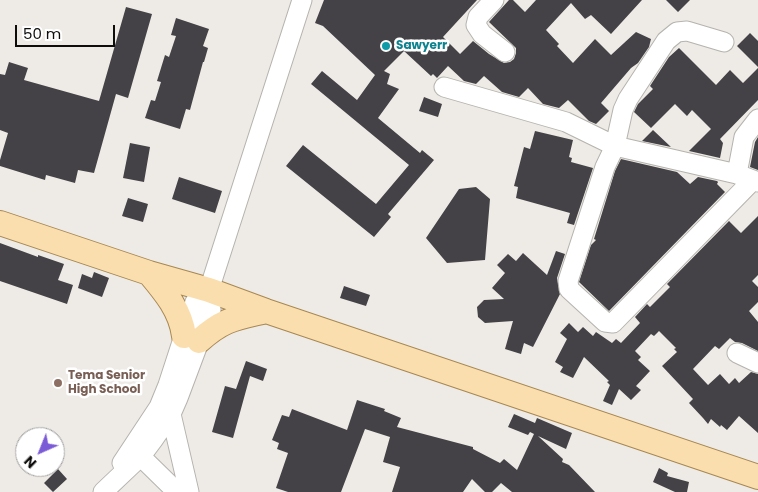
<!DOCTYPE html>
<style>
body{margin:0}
#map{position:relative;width:758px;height:492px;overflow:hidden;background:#eeebe6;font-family:Poppins,sans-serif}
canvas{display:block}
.north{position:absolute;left:15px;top:427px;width:50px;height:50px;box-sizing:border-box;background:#fff;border:1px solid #9f9e9e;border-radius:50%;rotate:224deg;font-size:14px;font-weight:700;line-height:20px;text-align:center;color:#0e0d0c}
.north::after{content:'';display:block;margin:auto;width:18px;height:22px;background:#7b5bd6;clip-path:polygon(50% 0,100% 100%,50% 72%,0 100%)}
.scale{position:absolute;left:15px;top:25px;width:100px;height:22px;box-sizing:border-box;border:2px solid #0e0d0c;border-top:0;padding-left:6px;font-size:15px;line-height:18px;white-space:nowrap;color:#0e0d0c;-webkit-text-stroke:4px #fff;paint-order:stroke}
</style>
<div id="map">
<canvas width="758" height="492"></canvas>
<div class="north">N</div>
<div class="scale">50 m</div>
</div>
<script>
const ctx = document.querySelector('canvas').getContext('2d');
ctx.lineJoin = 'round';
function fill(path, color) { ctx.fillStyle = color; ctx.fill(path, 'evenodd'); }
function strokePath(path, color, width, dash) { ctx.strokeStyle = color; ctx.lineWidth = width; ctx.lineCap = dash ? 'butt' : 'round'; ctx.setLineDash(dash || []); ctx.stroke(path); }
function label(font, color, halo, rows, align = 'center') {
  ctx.font = font + ' Poppins,sans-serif'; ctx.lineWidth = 5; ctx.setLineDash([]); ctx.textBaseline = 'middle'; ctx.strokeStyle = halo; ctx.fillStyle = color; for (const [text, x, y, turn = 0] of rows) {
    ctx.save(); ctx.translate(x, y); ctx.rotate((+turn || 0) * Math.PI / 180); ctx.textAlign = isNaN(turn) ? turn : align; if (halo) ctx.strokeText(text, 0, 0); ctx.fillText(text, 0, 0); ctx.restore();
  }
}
const building = new Path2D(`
 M 324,0 L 477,0 L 443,37 L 460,54 L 473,41 L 489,54 L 504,63 L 510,62 L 514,59 L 516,53 L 516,48 L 489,22 L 509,0 L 513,0 L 525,12 L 536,0 L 642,0 L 611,34 L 591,15 L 585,19 L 571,3 L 546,30 L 559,44 L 557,46 L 573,63 L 595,39 L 611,55 L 636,32 L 651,39 L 649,47 L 638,63 L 631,68 L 601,103 L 609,111 L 596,124 L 589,121 L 568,100 L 559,108 L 543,104 L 528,88 L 519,97 L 502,92 L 484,76 L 476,84 L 464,81 L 448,66 L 437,78 L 433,74 L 431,76 L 404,51 L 384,71 L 390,74 L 387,84 L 399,89 L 378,118 L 420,153 L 422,150 L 434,160 L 388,214 L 391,217 L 374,237 L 286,166 L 303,145 L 376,204 L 409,165 L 311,84 L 322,71 L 357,100 L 375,75 L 323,26 L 315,23 Z
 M 666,0 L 690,0 L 678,12 Z
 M 126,7 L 152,14 L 128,98 L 116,94 L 94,173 L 78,170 L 75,183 L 46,175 L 45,180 L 0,166 L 0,160 L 8,133 L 0,130 L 0,74 L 5,75 L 9,62 L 28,68 L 24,80 L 99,101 Z
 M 176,18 L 209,29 L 203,46 L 208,48 L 204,62 L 203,62 L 190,110 L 186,109 L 180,129 L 145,118 L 151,100 L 155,101 L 161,82 L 157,81 L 165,55 L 169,57 L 176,36 L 171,35 Z
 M 750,33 L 758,41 L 758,67 L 737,46 Z
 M 679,48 L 716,85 L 730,70 L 743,83 L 758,68 L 758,100 L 720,139 L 723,143 L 720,158 L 689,151 L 711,129 L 692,110 L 687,116 L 675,104 L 651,128 L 634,112 L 638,104 L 653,89 L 650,86 L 669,57 Z
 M 424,97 L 442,104 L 438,117 L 419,111 Z
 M 653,130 L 671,147 L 642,141 Z
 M 535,131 L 573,140 L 569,157 L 572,158 L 571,162 L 593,168 L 574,225 L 567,223 L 570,213 L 516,198 L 518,187 L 514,186 L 524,147 L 530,149 Z
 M 758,137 L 758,170 L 750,167 L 755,142 Z
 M 130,143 L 150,147 L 144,182 L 123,178 Z
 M 621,159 L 677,172 L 690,184 L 698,177 L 717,181 L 718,182 L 717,184 L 725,192 L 609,311 L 579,282 L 591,245 L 596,240 L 594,239 L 615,171 Z
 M 179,177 L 222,191 L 215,213 L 172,199 Z
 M 476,187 L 490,199 L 485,260 L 447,263 L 426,238 L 459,189 Z
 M 128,198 L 148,204 L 143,222 L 122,216 Z
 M 758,216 L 758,275 L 752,281 L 758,287 L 758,302 L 749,311 L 758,322 L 758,351 L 742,343 L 735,342 L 730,338 L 719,349 L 715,346 L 693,369 L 708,385 L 720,374 L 729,384 L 735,378 L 739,383 L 751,372 L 758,374 L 758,433 L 739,416 L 727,430 L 721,425 L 720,427 L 711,419 L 708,424 L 703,418 L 689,403 L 693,399 L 662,366 L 677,352 L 674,349 L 676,348 L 659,331 L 654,336 L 651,334 L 635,351 L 641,357 L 638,360 L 650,371 L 636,386 L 641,390 L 631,400 L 619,389 L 612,405 L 603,401 L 610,385 L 607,382 L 609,381 L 584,357 L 573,378 L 560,372 L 563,367 L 555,362 L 567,339 L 560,333 L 569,323 L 578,332 L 583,327 L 593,336 L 596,332 L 612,343 L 616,339 L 621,343 L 640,323 L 635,317 L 647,304 L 650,307 L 670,287 L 667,284 L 729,221 L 741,233 Z
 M 0,243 L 38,257 L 38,255 L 64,264 L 58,280 L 73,285 L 67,304 L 0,281 Z
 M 556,251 L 565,254 L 557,278 L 560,294 L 533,347 L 524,343 L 521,354 L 505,349 L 513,321 L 485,323 L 478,317 L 477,307 L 484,300 L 504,299 L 492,288 L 505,273 L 497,265 L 508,254 L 516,261 L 523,253 L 547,275 Z
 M 94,272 L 109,278 L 102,297 L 78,288 L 82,274 L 92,278 Z
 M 344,286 L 370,295 L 366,306 L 340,298 Z
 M 246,361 L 267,369 L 263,381 L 250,376 L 233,438 L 212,432 L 225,386 L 236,389 Z
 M 357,400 L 385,409 L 384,411 L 401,418 L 397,427 L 473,447 L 473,449 L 500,463 L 504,459 L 517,470 L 534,434 L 530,432 L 528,435 L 508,427 L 514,414 L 535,423 L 537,418 L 572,433 L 566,449 L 538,436 L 563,459 L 562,462 L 569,465 L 595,492 L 512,492 L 501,483 L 492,492 L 485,492 L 472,479 L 463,492 L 392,492 L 400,467 L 383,462 L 390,437 L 365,429 L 341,492 L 288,492 L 276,488 L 288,453 L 277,449 L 279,443 L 272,440 L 282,415 L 289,417 L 292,409 L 347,430 Z
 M 659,468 L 668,473 L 667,476 L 689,482 L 687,492 L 675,492 L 653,482 Z
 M 58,469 L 67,479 L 53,492 L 44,483 Z`);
const minor = new Path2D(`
 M 494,0 L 478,17 L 476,25 L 482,34 L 505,52
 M 724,42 L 687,31 L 677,32 L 666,41 L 628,99 L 623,110 L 615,146 L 605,167 L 568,281 L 569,289 L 605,322 L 613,323 L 753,180
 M 444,87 L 566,122 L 615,146 L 737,174 L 758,182
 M 737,174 L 744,137 L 758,119
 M 737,353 L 758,363
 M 171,414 L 189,492
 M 132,448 L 177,492
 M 122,463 L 159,407 L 168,385 L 195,302 L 209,290
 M 103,492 L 141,456 L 153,440 L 171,414 L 178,398 L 211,310 L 209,290 L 302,0`);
const major = new Path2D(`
 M 0,223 L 149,273 L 209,290 L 266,311 L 758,477
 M 149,273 C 165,292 181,311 184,336
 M 199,341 C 223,319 236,318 266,311`);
const markers = [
 [386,46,5,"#0f9aa8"],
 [58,383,5,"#8d6e63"]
];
const cultureNames = [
 ["Sawyerr",396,46]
];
const educationNames = [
 ["Tema Senior",68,376],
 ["High School",68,390]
];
fill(building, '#444246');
strokePath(minor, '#b6b3ae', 21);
strokePath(major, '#a78752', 26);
strokePath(minor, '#fff', 19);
strokePath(major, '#fbdead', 24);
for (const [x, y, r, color] of markers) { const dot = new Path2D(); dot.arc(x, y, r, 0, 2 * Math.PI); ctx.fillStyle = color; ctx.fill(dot); strokePath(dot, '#fff', 2); }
label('bold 12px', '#0d838f', '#fff', cultureNames, 'left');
label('bold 12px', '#785e54', '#fff', educationNames, 'left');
</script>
